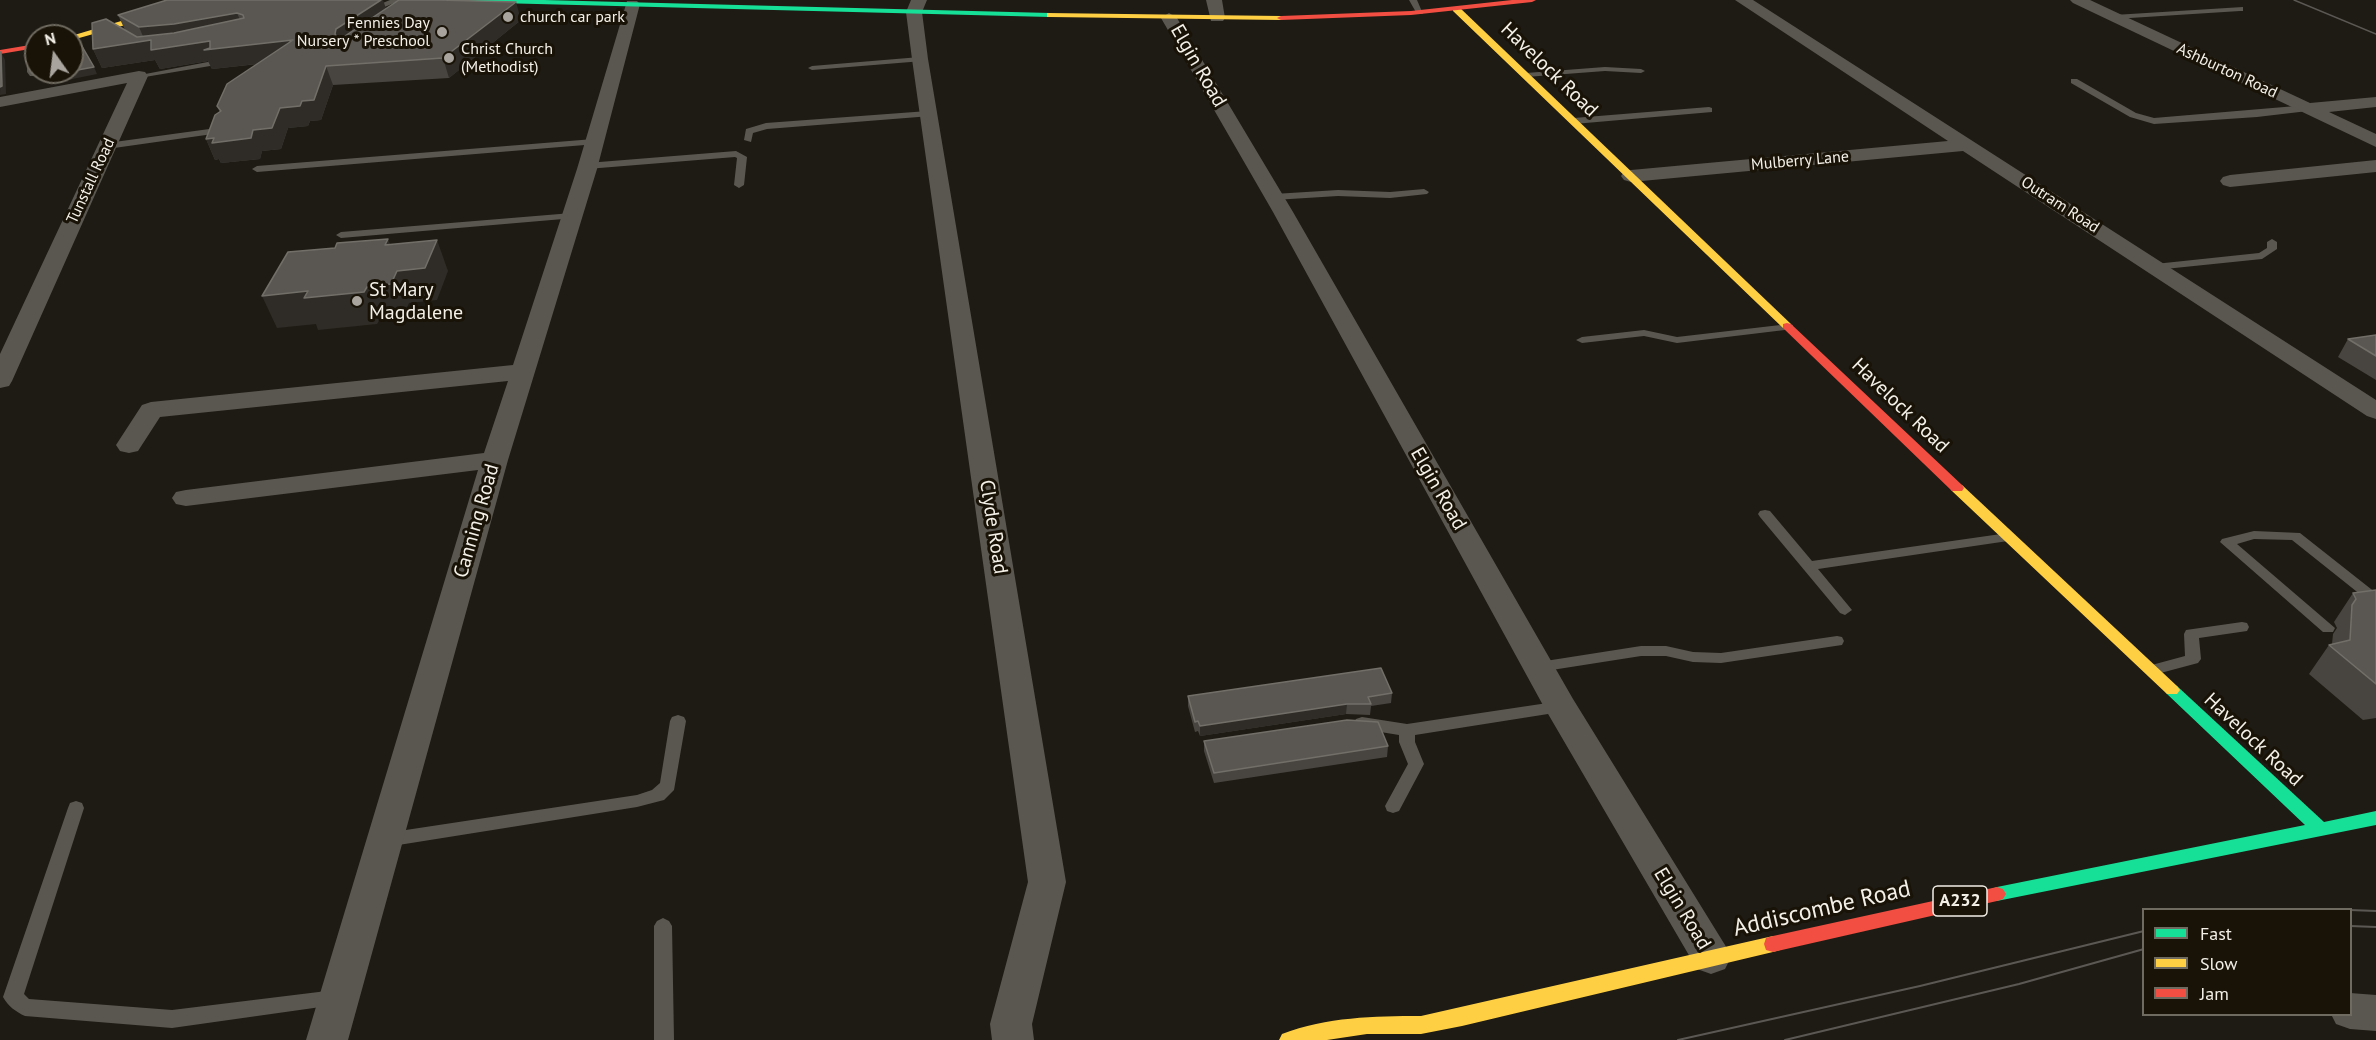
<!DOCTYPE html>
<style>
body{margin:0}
#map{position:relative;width:2376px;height:1040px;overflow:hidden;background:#1e1b14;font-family:"PT Sans",sans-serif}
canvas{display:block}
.legend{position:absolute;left:2142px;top:908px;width:210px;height:108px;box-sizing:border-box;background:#181207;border:2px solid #706b61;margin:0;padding:8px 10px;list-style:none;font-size:18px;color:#f4f0e8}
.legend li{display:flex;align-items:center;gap:12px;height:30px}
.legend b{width:30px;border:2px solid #706b61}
.north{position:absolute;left:24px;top:24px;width:60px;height:60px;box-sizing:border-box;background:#181207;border:2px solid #706b61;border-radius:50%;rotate:346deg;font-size:16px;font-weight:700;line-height:24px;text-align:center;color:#f4f0e8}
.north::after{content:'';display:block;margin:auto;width:21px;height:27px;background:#a9a59e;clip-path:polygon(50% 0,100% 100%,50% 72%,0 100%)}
</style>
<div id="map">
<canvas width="2376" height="1040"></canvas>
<ul class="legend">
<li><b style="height:8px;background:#16e098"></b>Fast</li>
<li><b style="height:8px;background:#ffcf43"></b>Slow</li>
<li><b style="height:8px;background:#f24e42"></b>Jam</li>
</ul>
<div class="north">N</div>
</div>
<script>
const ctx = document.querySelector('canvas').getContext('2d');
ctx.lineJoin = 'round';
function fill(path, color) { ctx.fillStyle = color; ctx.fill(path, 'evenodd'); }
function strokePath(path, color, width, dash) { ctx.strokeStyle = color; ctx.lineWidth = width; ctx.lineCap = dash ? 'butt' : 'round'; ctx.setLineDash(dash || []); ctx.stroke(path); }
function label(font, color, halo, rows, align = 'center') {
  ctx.font = font + ' "PT Sans",sans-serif'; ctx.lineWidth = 6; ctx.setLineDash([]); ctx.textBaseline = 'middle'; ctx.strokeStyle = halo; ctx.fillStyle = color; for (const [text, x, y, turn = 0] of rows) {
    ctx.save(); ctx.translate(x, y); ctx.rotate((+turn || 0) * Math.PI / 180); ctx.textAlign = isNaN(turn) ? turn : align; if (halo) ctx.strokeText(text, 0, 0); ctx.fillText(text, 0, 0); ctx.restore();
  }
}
const lane = new Path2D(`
 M 390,0 L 401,0 L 373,12 L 366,10 Z
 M 1409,0 L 1417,0 L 1423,14 L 1417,14 Z
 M 2243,7 L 2243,11 L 2240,11 L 2114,19 L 2110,17 L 2114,15 Z
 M 920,57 L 923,57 L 923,61 L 812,70 L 808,68 L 812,66 Z
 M 213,61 L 216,61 L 216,65 L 139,78 L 135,76 Z
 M 1605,67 L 1641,69 L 1645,71 L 1641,73 L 1605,71 L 1526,77 L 1522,75 L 1526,73 Z
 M 2071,79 L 2077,79 L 2136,113 L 2154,118 L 2308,105 L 2312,108 L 2308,111 L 2257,117 L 2154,124 L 2130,117 L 2071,83 Z
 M 1709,107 L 1712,108 L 1712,112 L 1574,124 L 1570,121 L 1574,118 Z
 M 928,111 L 932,114 L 931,116 L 767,129 L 753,133 L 751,142 L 744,140 L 746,129 L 766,123 Z
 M 224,127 L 228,130 L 227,132 L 107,149 L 102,146 L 107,143 Z
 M 594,139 L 598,142 L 597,144 L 257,172 L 252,169 L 257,166 Z
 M 736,151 L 747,157 L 744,185 L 739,188 L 734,185 L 737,158 L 735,157 L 587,169 L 582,166 L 587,163 Z
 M 1424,189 L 1429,192 L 1427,194 L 1390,198 L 1338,196 L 1274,200 L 1269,197 L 1274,194 L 1338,190 L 1390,192 Z
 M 572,213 L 577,216 L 575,218 L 341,238 L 336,235 L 341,232 Z
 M 2272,239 L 2277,242 L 2277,249 L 2262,259 L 2155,270 L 2150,267 L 2155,264 L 2259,253 L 2267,248 L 2267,242 Z
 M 1789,324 L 1793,325 L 1793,329 L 1677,343 L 1644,336 L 1582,343 L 1576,340 L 1582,337 L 1644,330 L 1677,337 Z
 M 1765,510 L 1770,511 L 1812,561 L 2008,533 L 2015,537 L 2008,541 L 1818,569 L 1852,610 L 1845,615 L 1840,613 L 1760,517 L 1758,514 L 1760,511 Z
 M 2254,531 L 2300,533 L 2376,593 L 2376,605 L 2371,603 L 2292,540 L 2254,539 L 2237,544 L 2335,628 L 2333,632 L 2323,632 L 2220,542 L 2222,539 Z
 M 2242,622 L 2247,623 L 2249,627 L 2247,631 L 2199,638 L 2201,659 L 2198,663 L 2153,675 L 2148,674 L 2145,670 L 2148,666 L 2185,656 L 2184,634 L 2186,630 Z
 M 1837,636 L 1842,637 L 1844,641 L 1842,645 L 1721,663 L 1693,662 L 1666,656 L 1641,656 L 1539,672 L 1534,671 L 1531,667 L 1534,663 L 1539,662 L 1641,646 L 1666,646 L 1693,652 L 1721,653 Z
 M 1561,701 L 1567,703 L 1569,707 L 1567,711 L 1415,735 L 1415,742 L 1424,764 L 1399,811 L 1393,813 L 1387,811 L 1385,806 L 1408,764 L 1399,742 L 1399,735 L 1362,729 L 1356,727 L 1354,723 L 1356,719 L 1362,717 L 1407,724 Z
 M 678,715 L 684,717 L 686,721 L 674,790 L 664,800 L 637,807 L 386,847 L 380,845 L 377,840 L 380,835 L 386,833 L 637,795 L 652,790 L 660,783 L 670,721 L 672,717 Z
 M 76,801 L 82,803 L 84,808 L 24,994 L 29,999 L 172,1010 L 335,990 L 342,992 L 345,998 L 342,1004 L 172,1028 L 25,1016 C 16,1012 8,1006 3,997 L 68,808 L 70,803 Z
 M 663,918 L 669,921 L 672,926 L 674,1040 L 654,1040 L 654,926 L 657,921 Z`);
const street = new Path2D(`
 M 911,0 L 927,0 L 922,12 L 928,59 L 1066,882 L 1032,1024 L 1034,1040 L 992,1040 L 990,1024 L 1028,882 L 912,59 L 906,12 Z
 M 1206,0 L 1222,0 L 1225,18 L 1223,21 L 1211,21 Z
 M 1735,0 L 1753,0 L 2376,400 L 2376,419 L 2367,416 L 1963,151 L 1631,182 L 1624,180 L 1621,176 L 1624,172 L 1631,170 L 1948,141 Z
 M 2070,0 L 2090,0 L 2310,103 L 2376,97 L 2376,107 L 2329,112 L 2376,134 L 2376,147 L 2073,3 Z
 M 627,1 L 637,1 L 640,4 L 597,169 L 508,460 L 348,1040 L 306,1040 L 478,470 L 186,506 L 176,504 L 172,498 L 176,492 L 186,490 L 484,453 L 508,381 L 160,417 L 138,451 L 129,453 L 120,451 L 116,445 L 142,405 L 151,402 L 513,365 L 577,169 Z
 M 1169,13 L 1177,18 L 1293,212 L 1573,699 L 1725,945 L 1731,957 L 1725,969 L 1711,974 L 1697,969 L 1544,707 L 1273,212 L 1161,18 Z
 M 35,41 L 36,72 L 45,72 L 42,76 L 30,76 L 27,72 L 27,46 Z
 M 139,71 L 145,72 L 148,76 L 12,381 L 9,386 L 0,388 L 0,354 L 127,83 L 0,107 L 0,97 Z
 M 2376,160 L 2376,172 L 2230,187 L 2223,185 L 2220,181 L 2223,177 L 2230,175 Z
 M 2350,993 L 2376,995 L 2376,1031 L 2350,1029 L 2336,1024 L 2331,1014 L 2350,1014 Z`);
const fast = new Path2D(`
 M 454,0 L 544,0 L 1050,13 L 1054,15 L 1050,17 L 458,2 Z
 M 2172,684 L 2177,686 L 2324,822 L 2376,811 L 2376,825 L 1997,901 L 1991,899 L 1988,894 L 1991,889 L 1997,887 L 2305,825 L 2167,694 L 2164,690 L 2167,686 Z`);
const slow = new Path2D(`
 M 179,0 L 189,0 L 154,17 L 72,40 L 71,36 L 148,13 Z
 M 1453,7 L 1459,7 L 1791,324 L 1791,328 L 1783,328 L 1453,11 Z
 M 1047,13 L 1281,16 L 1285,18 L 1281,20 L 1050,17 L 1047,17 Z
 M 1957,484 L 1962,485 L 2177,686 L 2180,690 L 2177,694 L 2167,694 L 1952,491 L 1950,488 L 1952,485 Z
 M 1773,936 L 1780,938 L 1782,944 L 1780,950 L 1773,952 L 1462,1026 L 1421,1034 L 1367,1034 L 1327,1040 L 1279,1040 L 1282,1034 C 1327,1017 1374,1016 1421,1016 Z`);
const jam = new Path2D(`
 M 1512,0 L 1536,0 L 1532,2 L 1411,15 L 1281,20 L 1277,18 L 1281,16 L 1411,11 Z
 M 36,44 L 36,48 L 0,54 L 0,50 Z
 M 1787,323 L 1791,324 L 1962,485 L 1964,488 L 1962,491 L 1952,491 L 1783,328 L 1783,324 Z
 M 1997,887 L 2003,889 L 2006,894 L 2003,899 L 1997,901 L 1773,952 L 1766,950 L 1764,944 L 1766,938 L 1773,936 Z`);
const tramFar1 = new Path2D(`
 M 2294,0 L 2376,34`);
const tram = new Path2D(`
 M 2308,910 L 2330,910
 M 2350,910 L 2376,911
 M 2350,926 L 2376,927
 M 1678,1040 L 1920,986 L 2144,931
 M 1785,1040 L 2019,984 L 2144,949`);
const wall = new Path2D(`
 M 386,9 L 521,20 L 449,78 L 333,85 L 321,120 L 310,121 L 308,126 L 288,128 L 281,149 L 262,151 L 260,159 L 221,163 L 219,159 L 215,160 L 206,139 L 220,112 L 217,106 L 258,64 L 212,69 L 208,61 L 160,69 L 155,60 L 102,68 L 93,49 L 125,30 L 118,15 Z
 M 2376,335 L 2376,380 L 2338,357 L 2348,339 Z
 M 2376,590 L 2376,718 L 2363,720 L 2309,674 L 2329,645 L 2332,644 L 2333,634 L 2337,628 L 2334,622 L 2353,593 Z
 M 1392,693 L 1391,703 L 1371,706 L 1370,715 L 1346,714 L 1200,736 L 1198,731 L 1195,732 L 1188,706 L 1188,696 Z
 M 1204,741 L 1388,746 L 1387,757 L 1214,783 L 1204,751 Z`);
const shadedWall = new Path2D(`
 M 381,0 L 383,0 L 389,17 L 343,47 L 335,34 L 336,29 Z
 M 516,2 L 521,20 L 449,78 L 443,58 Z
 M 237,13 L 245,31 L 210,41 L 293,40 L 301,59 L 212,69 L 208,61 L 160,69 L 155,60 L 102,68 L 93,49 L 145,41 L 139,27 Z
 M 1,52 L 5,60 L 6,94 L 0,95 Z
 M 326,66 L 333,85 L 321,120 L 310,121 L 308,126 L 288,128 L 281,149 L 262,151 L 260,159 L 221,163 L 219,159 L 215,160 L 206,139 L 253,130 L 280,108 L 302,101 Z
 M 94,67 L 97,74 L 57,82 L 54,75 L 72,72 L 72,71 Z
 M 388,239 L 400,270 L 437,240 L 448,271 L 437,300 L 409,303 L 403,317 L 380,319 L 377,324 L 318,330 L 316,324 L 277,328 L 262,296 L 385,245 Z
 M 1347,704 L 1346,714 L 1200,736 L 1200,726 Z`);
const building = new Path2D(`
 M 167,0 L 381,0 L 336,29 L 335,34 L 337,37 L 345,36 L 399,0 L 439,0 L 516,2 L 443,58 L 326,66 L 314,100 L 302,101 L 300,106 L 280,108 L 272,128 L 253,130 L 251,138 L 212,143 L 214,138 L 206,139 L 215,115 L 221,111 L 217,106 L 227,84 L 293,40 L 204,50 L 210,48 L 210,41 L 151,50 L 151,40 L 93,49 L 92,23 L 106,19 L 137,37 L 174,33 L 244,18 L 243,15 L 237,13 L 174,24 L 139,27 L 118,15 Z
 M 79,41 L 94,67 L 72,71 L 72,42 Z
 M 0,52 L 1,52 L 2,86 L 0,87 Z
 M 53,72 L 68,72 L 54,75 Z
 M 388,239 L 385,245 L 437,240 L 425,268 L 397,271 L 391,284 L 367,287 L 364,292 L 304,298 L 308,291 L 262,296 L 288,252 L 335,248 L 337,243 Z
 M 2376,335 L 2376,356 L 2348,339 Z
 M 2376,590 L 2376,684 L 2329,645 L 2350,640 L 2352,605 L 2356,599 L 2353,593 Z
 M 1381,668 L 1392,693 L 1368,697 L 1371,704 L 1347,704 L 1200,726 L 1198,721 L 1195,722 L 1188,696 Z
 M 1347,720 L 1378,722 L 1388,746 L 1214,773 L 1204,741 Z`);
const markers = [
 [508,17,6,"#a9a59e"],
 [442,32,6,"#a9a59e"],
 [449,58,6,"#a9a59e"],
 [357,301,6,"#a9a59e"]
];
const farPoinames = [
 ["church car park",520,17],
 ["Fennies Day",430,23,"right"],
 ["Nursery * Preschool",430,41,"right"],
 ["Christ Church",461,49],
 ["(Methodist)",461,67]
];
const farStreetnames = [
 ["Ashburton Road",2227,71,25],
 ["Mulberry Lane",1800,161,-5],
 ["Tunstall Road",91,181,-65],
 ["Outram Road",2060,205,33]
];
const shields = [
 [1960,901,54]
];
const shieldNames = [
 ["A232",1960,901]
];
const streetNames = [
 ["Elgin Road",1198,66,60],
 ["Havelock Road",1549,70,44],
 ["Havelock Road",1900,406,44],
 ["Elgin Road",1438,489,60],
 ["Canning Road",477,521,-74],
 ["Clyde Road",993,527,81],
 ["Havelock Road",2253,740,43],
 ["Elgin Road",1682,909,59]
];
const poiNames = [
 ["St Mary",369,290],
 ["Magdalene",369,313]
];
const nearStreetnames = [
 ["Addiscombe Road",1822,909,-13]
];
fill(lane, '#5a5751');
fill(street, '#5a5751');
fill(fast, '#16e098');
fill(slow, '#ffcf43');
fill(jam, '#f24e42');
strokePath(tramFar1, '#5b5854', 1.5);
strokePath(tram, '#5b5854', 2);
fill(wall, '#484540');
fill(shadedWall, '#2f2c27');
fill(building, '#5a5752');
strokePath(building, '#726f69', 1.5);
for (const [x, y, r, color] of markers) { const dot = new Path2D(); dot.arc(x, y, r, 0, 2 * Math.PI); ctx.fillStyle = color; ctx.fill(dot); strokePath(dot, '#181207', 2); }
label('16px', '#f4f0e8', '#181207', farPoinames, 'left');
label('16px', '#f4f0e8', '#181207', farStreetnames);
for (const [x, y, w] of shields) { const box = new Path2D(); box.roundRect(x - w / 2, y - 15, w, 30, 4.5); ctx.fillStyle = '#181207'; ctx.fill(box); strokePath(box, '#f4f0e8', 1.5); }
label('bold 18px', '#f4f0e8', null, shieldNames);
label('20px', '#f4f0e8', '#181207', streetNames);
label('20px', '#f4f0e8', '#181207', poiNames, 'left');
label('24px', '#f4f0e8', '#181207', nearStreetnames);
</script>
